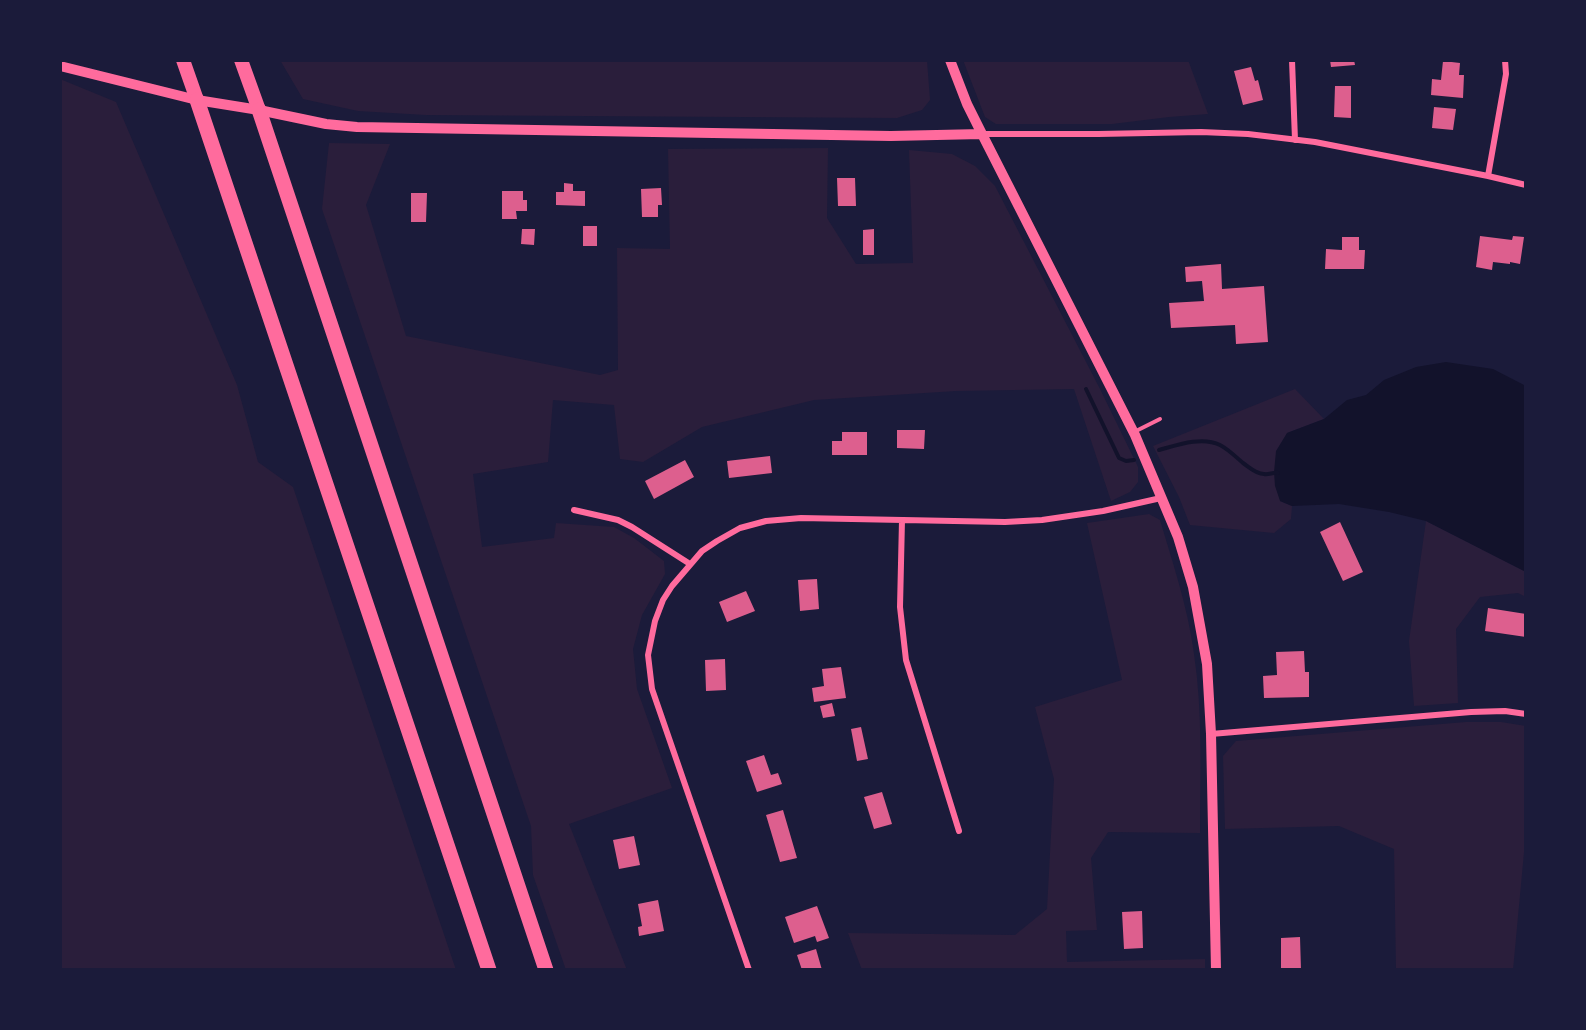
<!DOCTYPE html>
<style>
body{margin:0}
#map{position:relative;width:1586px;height:1030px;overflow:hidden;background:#1b1b3a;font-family:"PT Sans",sans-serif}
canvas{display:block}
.frame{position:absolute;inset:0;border:62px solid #1b1b3a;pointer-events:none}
</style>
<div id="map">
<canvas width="1586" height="1030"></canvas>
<div class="frame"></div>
</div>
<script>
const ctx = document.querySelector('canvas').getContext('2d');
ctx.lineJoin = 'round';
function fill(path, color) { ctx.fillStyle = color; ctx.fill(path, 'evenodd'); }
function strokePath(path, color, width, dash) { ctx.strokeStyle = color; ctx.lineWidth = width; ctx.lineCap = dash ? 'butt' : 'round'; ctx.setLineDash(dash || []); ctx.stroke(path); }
const green = new Path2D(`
 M 280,60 L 927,60 L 930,100 L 922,110 L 897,118 L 426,115 L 358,111 L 303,99 Z
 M 963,60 L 1188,60 L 1208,114 L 1169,117 L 1112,124 L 996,124 L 985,117 Z
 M 60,79 L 116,102 L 237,385 L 258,462 L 293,487 L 456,970 L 60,970 Z
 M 329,143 L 390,144 L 366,205 L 406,336 L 600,375 L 618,370 L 617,248 L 670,249 L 668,149 L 828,148 L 827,218 L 856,264 L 913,263 L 909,150 L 952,154 L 975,166 L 995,186 L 1100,389 L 1138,467 L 1138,482 L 1130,492 L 1111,501 L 1074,389 L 956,391 L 814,400 L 702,427 L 643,462 L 620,459 L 614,405 L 553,400 L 548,462 L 473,474 L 482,547 L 554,538 L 556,523 L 614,527 L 634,538 L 664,561 L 665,574 L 642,615 L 633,649 L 637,689 L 672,788 L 569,824 L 627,970 L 566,970 L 533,875 L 531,826 L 322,209 Z
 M 1295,389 L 1324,419 L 1287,433 L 1280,501 L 1292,506 L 1291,519 L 1274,533 L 1190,525 L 1179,497 L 1153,446 Z
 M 1149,514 L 1160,520 C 1173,564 1188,608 1194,654 C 1203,713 1200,773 1200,833 L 1108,832 L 1091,858 L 1097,930 L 1066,931 L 1067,962 L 1205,959 L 1205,970 L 862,970 L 848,933 L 1015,935 L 1047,909 L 1054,779 L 1035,707 L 1122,680 L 1087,523 Z
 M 1426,521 L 1526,572 L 1526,597 L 1518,593 L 1480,597 L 1456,629 L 1458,703 L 1414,706 L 1409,641 Z
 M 1466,722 L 1501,722 L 1526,726 L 1526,831 L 1513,970 L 1396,970 L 1394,849 L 1339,826 L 1225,829 L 1223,756 L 1236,741 Z`);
const water = new Path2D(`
 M 1446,362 L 1493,369 L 1526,386 L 1526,572 L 1426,521 L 1389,512 L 1339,504 L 1292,506 L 1280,501 L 1275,486 L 1274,472 L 1276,451 L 1287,433 L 1324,419 L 1347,400 L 1366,395 L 1384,380 L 1416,367 Z`);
const stream = new Path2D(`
 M 1086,389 L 1119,458 L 1126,461 L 1134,460
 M 1159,450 C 1177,445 1202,436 1220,445 C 1228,449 1236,457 1243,463 C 1249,467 1256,474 1264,474 C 1269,475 1273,472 1278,473`);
const building = new Path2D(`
 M 1330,60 L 1354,60 L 1355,65 L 1331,67 Z
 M 1443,61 L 1460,63 L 1459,75 L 1464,75 L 1463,98 L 1431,95 L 1432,79 L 1441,80 Z
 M 1251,67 L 1255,81 L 1258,80 L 1263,100 L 1243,105 L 1234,71 Z
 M 1335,86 L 1351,86 L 1351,118 L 1334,117 Z
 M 1434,107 L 1456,109 L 1453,130 L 1432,128 Z
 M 837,178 L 855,178 L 856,206 L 838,206 Z
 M 564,183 L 573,184 L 573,191 L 585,191 L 585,206 L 556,205 L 556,192 L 564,192 Z
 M 661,188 L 662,205 L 658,205 L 658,217 L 642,217 L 641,189 Z
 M 502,191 L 523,191 L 523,200 L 527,200 L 527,211 L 516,211 L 517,219 L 502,219 Z
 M 411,193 L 427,193 L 426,222 L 411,222 Z
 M 583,226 L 597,226 L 597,246 L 583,246 Z
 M 522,229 L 535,229 L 534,245 L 521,244 Z
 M 874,229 L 874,255 L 863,255 L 863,230 Z
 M 1480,236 L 1512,240 L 1513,236 L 1524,237 L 1520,264 L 1510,262 L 1510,264 L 1493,262 L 1492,270 L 1476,267 Z
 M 1342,237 L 1359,237 L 1359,250 L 1365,250 L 1364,269 L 1325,269 L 1326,249 L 1342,250 Z
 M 1221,264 L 1222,289 L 1264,286 L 1268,342 L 1236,344 L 1235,325 L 1171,328 L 1169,303 L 1204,301 L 1202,281 L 1186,282 L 1185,267 Z
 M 897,430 L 925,430 L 924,449 L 897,448 Z
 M 842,432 L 867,432 L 867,455 L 832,455 L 832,441 L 842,441 Z
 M 770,456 L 772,473 L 729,478 L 727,461 Z
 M 685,460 L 694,477 L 654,499 L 645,481 Z
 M 1340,522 L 1363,572 L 1343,581 L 1320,532 Z
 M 817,579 L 819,609 L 800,611 L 798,580 Z
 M 746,591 L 755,611 L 727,622 L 719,602 Z
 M 1488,608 L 1526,614 L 1526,637 L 1485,631 Z
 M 1304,651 L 1305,672 L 1309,672 L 1309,697 L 1264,698 L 1263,676 L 1277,675 L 1276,652 Z
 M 725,659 L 726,690 L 706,691 L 705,660 Z
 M 841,667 L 846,698 L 814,702 L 812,688 L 824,686 L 822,669 Z
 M 832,703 L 835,716 L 823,718 L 820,706 Z
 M 861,727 L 868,759 L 857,761 L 851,729 Z
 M 764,755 L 771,775 L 778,773 L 782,784 L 757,792 L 746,761 Z
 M 882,792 L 892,824 L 874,829 L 864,797 Z
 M 783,810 L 797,858 L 780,862 L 766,815 Z
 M 634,836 L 640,865 L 619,869 L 613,840 Z
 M 658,900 L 664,931 L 639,936 L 638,927 L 642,926 L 638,904 Z
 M 817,906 L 829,938 L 817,942 L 815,936 L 794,943 L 785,917 Z
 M 1142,911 L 1143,948 L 1124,949 L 1122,912 Z
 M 1300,937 L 1301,970 L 1281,970 L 1281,938 Z
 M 816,949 L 822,970 L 802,970 L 797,955 Z`);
const service = new Path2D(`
 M 1134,432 L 1160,419`);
const minor = new Path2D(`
 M 1292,60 L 1295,140
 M 982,134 L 1098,134 L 1201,132 L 1248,134 L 1315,142 L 1488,176 L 1526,185
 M 1488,176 L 1506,74 L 1505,60
 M 574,510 L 618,520 L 632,527 L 690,564
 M 902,520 L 900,607 L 906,660 L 959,831
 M 1211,734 L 1471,712 L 1505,711 L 1526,714
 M 749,970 L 652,689 L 648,655 L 655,621 L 663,600 L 672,586 L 702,551 L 717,541 L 740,528 L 766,521 L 801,518 L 1005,522 L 1042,520 L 1103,511 L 1161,498`);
const tertiary = new Path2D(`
 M 950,60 L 967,104 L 982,134 L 1135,435 L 1178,537 L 1193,587 L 1207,664 L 1211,734 L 1216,970
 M 60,66 L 197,100 L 259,110 L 326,124 L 357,127 L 891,136 L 982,134`);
const trunk = new Path2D(`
 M 183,60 L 197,100
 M 241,60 L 259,110`);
const motorway = new Path2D(`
 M 197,100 L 489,970
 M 259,110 L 546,970`);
fill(green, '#2a1e3b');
fill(water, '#12122b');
strokePath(stream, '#12122b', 4);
fill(building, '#dd5f8e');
strokePath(service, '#ff6b9d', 4);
strokePath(minor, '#ff6b9d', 6);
strokePath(tertiary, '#ff6b9d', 10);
strokePath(trunk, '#ff6b9d', 14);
strokePath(motorway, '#ff6b9d', 15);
</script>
